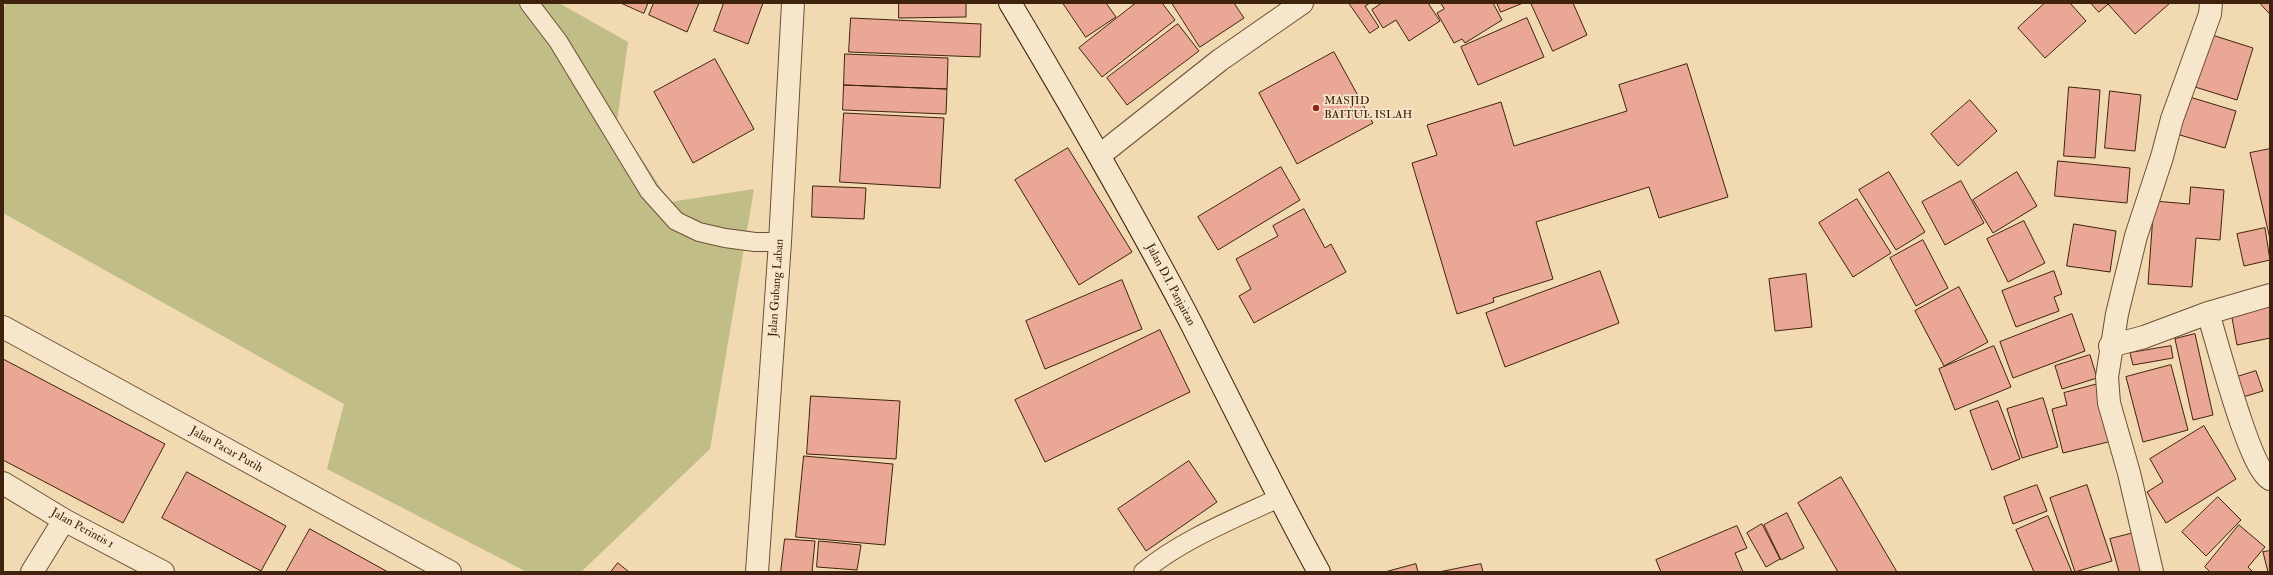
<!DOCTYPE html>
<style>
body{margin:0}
#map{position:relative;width:2273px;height:575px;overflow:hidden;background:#f1d9b1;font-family:"IM FELL Double Pica",serif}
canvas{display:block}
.frame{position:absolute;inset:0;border:4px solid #3f230c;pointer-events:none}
</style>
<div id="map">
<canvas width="2273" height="575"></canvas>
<div class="frame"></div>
</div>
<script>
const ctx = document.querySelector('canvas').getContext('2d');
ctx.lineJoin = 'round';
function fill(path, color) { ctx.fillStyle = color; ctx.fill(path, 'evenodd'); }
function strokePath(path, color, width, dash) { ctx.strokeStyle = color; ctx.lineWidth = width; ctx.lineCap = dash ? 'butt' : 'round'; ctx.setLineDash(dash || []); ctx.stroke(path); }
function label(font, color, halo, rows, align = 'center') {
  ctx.font = font + ' "IM FELL Double Pica",serif'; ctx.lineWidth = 3.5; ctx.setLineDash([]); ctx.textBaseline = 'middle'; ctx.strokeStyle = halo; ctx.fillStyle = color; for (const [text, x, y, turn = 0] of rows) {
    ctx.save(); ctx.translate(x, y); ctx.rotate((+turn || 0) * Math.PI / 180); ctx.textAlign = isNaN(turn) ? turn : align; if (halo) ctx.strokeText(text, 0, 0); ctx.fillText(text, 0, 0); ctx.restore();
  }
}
const green = new Path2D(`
 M 6,3 L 559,3 L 628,42 L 617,121 L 670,202 L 754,189 L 710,449 L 581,572 L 527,572 L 327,469 L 344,404 L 3,213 L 3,10 Z`);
const building = new Path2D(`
 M 621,3 L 648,3 L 644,13 Z
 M 654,3 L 699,3 L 687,32 L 649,15 Z
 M 724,3 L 763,3 L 748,44 L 714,31 Z
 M 899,3 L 966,3 L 966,17 L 899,18 Z
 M 1063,3 L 1106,3 L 1116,17 L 1086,37 Z
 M 1136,3 L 1162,3 L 1175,20 L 1102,77 L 1079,48 Z
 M 1172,3 L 1234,3 L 1244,18 L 1200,47 Z
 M 1349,3 L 1370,3 L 1365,6 L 1379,27 L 1370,33 Z
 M 1382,3 L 1428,3 L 1440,21 L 1409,41 L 1396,20 L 1383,28 L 1372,10 Z
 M 1441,3 L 1493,3 L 1502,20 L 1465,43 L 1462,39 L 1454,43 L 1437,13 L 1444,9 Z
 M 1497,3 L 1523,3 L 1501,12 Z
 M 1531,3 L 1573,3 L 1587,35 L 1553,51 Z
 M 2045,3 L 2070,3 L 2086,21 L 2045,58 L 2018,28 Z
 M 2091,3 L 2170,3 L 2135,34 L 2108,4 L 2099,12 Z
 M 2260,3 L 2270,3 L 2270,14 Z
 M 851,18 L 981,24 L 980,57 L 849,52 Z
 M 1527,18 L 1544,57 L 1478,85 L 1461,47 Z
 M 1178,24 L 1199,51 L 1127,105 L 1107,78 Z
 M 2212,35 L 2253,48 L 2237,100 L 2195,87 Z
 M 1334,52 L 1373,123 L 1297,164 L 1259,93 Z
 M 845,54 L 948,58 L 947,89 L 844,85 Z
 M 715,59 L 754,129 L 693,163 L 654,92 Z
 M 1687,64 L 1728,197 L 1659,218 L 1649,187 L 1536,222 L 1553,279 L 1493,298 L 1494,302 L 1457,314 L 1412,163 L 1437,155 L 1427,125 L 1501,102 L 1514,146 L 1627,111 L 1619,85 Z
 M 844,85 L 947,89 L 946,114 L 843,110 Z
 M 2069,87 L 2100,90 L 2095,158 L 2064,156 Z
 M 2110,91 L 2141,95 L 2135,151 L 2105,148 Z
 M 2183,95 L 2236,111 L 2225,148 L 2173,133 Z
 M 1970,100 L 1997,131 L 1958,166 L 1931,134 Z
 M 844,113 L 944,118 L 940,188 L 840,182 Z
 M 1068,148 L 1132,252 L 1079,285 L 1015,180 Z
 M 2270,149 L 2270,239 L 2250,153 Z
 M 2058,161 L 2130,168 L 2127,203 L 2055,196 Z
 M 1281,167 L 1300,200 L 1218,250 L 1198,217 Z
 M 1889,172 L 1925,232 L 1896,250 L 1859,190 Z
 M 2017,172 L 2037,206 L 1993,233 L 1973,200 Z
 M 1961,181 L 1984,223 L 1945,245 L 1922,202 Z
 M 813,186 L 866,188 L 864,219 L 812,217 Z
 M 2191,187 L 2224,190 L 2220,240 L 2196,238 L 2192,287 L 2148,284 L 2154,201 L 2189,204 Z
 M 1857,199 L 1891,253 L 1853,277 L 1819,223 Z
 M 1304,209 L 1325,248 L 1331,244 L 1346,272 L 1254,323 L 1239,296 L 1251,289 L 1236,259 L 1278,236 L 1273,226 Z
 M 2024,221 L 2045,263 L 2008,282 L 1987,239 Z
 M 2074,224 L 2116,231 L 2110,272 L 2067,266 Z
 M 2265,228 L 2270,260 L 2244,266 L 2237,234 Z
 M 1923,240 L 1948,288 L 1916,306 L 1890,258 Z
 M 1600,271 L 1619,323 L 1505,367 L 1486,313 Z
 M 2054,271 L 2062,294 L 2054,297 L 2059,311 L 2016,327 L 2002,291 Z
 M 1806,274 L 1812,327 L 1775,331 L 1769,279 Z
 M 1122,280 L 1142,329 L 1045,369 L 1026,321 Z
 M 1959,287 L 1988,342 L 1944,366 L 1915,311 Z
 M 2270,299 L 2270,338 L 2237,345 L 2230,307 Z
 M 2072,314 L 2085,351 L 2013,378 L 2000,342 Z
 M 1160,330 L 1190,392 L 1045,462 L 1015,400 Z
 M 2195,334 L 2213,415 L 2193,420 L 2175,339 Z
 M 1994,346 L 2011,387 L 1955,410 L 1939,369 Z
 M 2171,346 L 2173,358 L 2133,365 L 2130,353 Z
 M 2090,355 L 2097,378 L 2062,389 L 2055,366 Z
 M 3,359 L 165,444 L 123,523 L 3,460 Z
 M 2171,365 L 2188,430 L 2143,442 L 2126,377 Z
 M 2256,371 L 2263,391 L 2243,397 L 2237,377 Z
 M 2098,384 L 2112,441 L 2063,453 L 2052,409 L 2067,405 L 2064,393 Z
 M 811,396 L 900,401 L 896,459 L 807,454 Z
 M 2043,398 L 2058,447 L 2022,458 L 2007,409 Z
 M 1998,401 L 2020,459 L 1992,470 L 1970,411 Z
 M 2204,426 L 2236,479 L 2166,523 L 2147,492 L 2163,482 L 2150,459 Z
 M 804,456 L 893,464 L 885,545 L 796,537 Z
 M 1189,461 L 1217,502 L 1146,551 L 1118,509 Z
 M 187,472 L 286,526 L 261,571 L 162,518 Z
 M 1841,477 L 1897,572 L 1838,572 L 1798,503 Z
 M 2037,485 L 2047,511 L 2013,524 L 2004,497 Z
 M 2087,485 L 2112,561 L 2075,572 L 2050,498 Z
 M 2218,497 L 2241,520 L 2206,556 L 2182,532 Z
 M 1787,513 L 1804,548 L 1781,560 L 1764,525 Z
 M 2048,516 L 2072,572 L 2034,572 L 2016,530 Z
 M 1762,524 L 1780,559 L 1766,567 L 1747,533 Z
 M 2239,525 L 2265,547 L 2248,567 L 2253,572 L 2210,572 L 2205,567 Z
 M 1737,526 L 1747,548 L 1735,553 L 1743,572 L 1661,572 L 1656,560 Z
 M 310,529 L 388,572 L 286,572 Z
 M 2134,533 L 2145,572 L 2119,572 L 2110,539 Z
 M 785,539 L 815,541 L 812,572 L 781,572 Z
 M 819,541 L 861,545 L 857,570 L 817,567 Z
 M 2270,551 L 2270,572 L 2268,572 L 2263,552 Z
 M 618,563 L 629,572 L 611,572 Z
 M 1416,564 L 1418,572 L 1385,572 Z
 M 1481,564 L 1483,572 L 1439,572 Z`);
const lane = new Path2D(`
 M 529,3 L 558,41 L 649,191 L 676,221 L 699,232 L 725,238 L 755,242 L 780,242
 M 1143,572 C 1181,540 1234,519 1279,498`);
const street = new Path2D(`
 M 1100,155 L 1220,60 L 1302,3
 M 2208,313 C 2217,341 2249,468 2270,479
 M 3,327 L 450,572
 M 2110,346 L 2144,337 L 2208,313 L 2270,295
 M 3,483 L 64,520 L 163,572
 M 32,572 L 64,520
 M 757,572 L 780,242 L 793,3
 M 2152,572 L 2129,473 L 2109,403 L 2107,377 L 2117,314 L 2136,236 L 2162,157 L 2172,119 L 2210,14 L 2211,3`);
const secondary = new Path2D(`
 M 1010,3 C 1073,109 1134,214 1191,323 C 1233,406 1274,490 1319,572`);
const markers = [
 [1316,108,4,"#8f2418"]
];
const poiNames = [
 ["MASJID",1324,101],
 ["BAITUL ISLAH",1324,115]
];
const streetNames = [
 ["Jalan D.I. Panjaitan",1170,285,62],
 ["Jalan Gubang Laban",777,288,-86],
 ["Jalan Pacar Putih",226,450,29],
 ["Jalan Perintis 1",82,529,29]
];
fill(green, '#c1bd87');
fill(building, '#eba795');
strokePath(building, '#3f230c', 1);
strokePath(lane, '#6c5035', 20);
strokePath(street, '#6c5035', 24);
strokePath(secondary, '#3f230c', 24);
strokePath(lane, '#f6e6cc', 18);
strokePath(street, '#f6e6cc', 22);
strokePath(secondary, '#f6e6cc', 22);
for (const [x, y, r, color] of markers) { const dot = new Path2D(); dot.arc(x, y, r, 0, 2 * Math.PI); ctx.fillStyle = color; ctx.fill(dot); strokePath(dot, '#f6e6cc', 1.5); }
label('12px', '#3f230c', '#f6e6cc', poiNames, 'left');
label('12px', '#3f230c', '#f6e6cc', streetNames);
</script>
